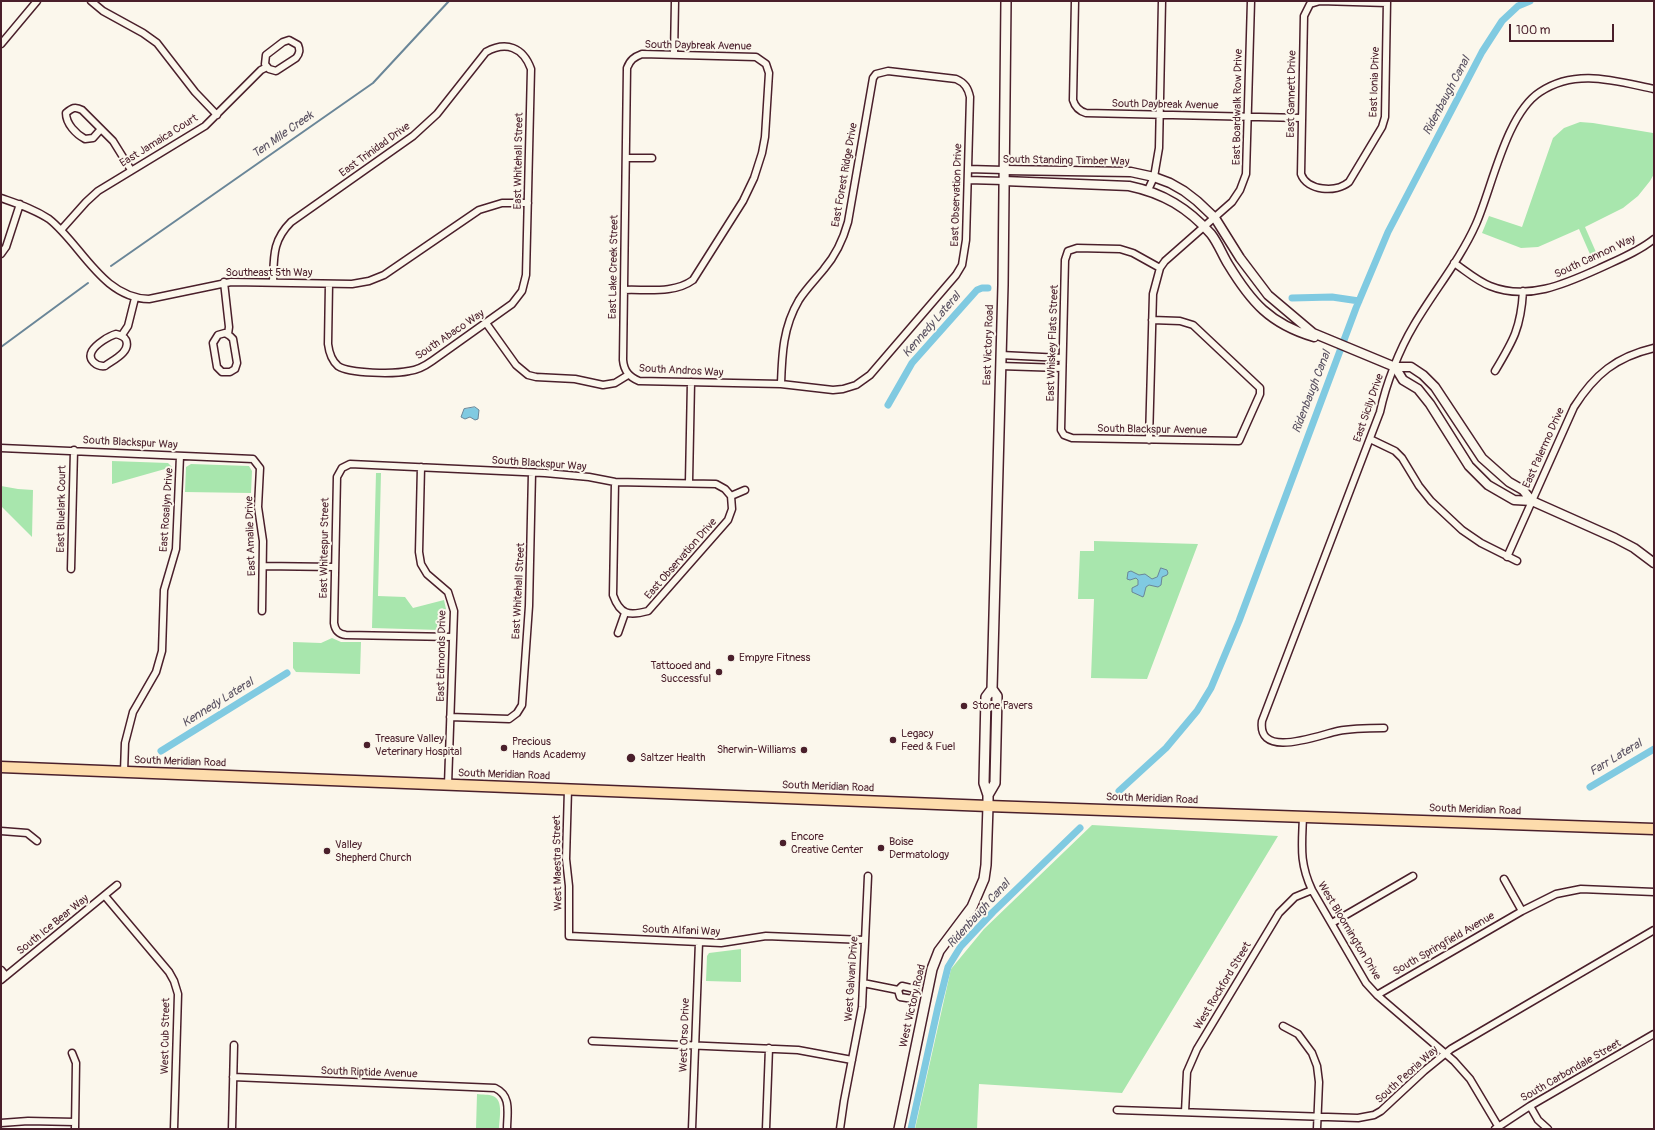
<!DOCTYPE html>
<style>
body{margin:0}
#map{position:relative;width:1655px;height:1130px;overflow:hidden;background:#fbf7ec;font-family:Pangolin,sans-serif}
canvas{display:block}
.frame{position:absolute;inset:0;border:2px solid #4a1f2b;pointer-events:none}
.scale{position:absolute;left:1509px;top:24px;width:105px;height:18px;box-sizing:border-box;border:2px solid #4a1f2b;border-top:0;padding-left:5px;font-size:12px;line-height:14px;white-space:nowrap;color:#4a1f2b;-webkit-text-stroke:3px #fbf7ec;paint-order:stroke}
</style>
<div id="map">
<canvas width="1655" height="1130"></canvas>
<div class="frame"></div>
<div class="scale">100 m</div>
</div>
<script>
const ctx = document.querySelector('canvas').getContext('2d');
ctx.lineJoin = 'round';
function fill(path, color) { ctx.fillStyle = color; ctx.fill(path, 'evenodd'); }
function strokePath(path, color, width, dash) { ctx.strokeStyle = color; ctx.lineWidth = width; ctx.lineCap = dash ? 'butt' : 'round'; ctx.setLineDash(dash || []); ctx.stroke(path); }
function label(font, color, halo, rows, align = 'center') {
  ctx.font = font + ' Pangolin,sans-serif'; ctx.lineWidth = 4; ctx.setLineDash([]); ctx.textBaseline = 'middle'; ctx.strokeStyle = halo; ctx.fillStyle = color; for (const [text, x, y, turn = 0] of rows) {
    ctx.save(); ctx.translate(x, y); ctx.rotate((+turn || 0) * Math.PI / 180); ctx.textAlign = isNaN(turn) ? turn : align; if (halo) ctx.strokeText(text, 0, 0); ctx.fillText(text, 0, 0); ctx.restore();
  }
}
const green = new Path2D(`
 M 1580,122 L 1593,123 L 1653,133 L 1654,131 L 1654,174 L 1650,181 L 1638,196 L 1623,208 L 1585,227 L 1599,259 L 1593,261 L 1579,229 L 1538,247 L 1521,248 L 1482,233 L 1489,216 L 1522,227 L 1553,138 L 1564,128 Z
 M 112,461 L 168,463 L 172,467 L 112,484 Z
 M 191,464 L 249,466 L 252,471 L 251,493 L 185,492 L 186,467 Z
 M 376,473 L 381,473 L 378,596 L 405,597 L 413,608 L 444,600 L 446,609 L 445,624 L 439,630 L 372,628 Z
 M 1,486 L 18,489 L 33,490 L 32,537 L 1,506 Z
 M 1094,541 L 1198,544 L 1147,679 L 1091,678 L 1094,599 L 1078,599 L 1080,551 L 1094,551 Z
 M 332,638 L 341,642 L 361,642 L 360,674 L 296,672 L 293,668 L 293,642 L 321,643 Z
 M 1092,825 L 1278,836 L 1122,1093 L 979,1084 L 977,1129 L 915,1129 L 951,969 L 984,929 Z
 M 741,949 L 741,982 L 706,981 L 707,956 L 709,953 Z
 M 477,1094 C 482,1095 489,1094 493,1096 C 504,1100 499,1120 499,1129 L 476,1129 Z`);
const water = new Path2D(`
 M 475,407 L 479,410 L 478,419 L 475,420 L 470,417 L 465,419 L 461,417 L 464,409 Z
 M 1161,568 L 1167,570 L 1168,573 L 1167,575 L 1162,577 L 1161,585 L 1158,587 L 1149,585 L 1146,587 L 1144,595 L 1143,597 L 1132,592 L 1132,588 L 1138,585 L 1138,580 L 1136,578 L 1130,580 L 1127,579 L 1128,572 L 1131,571 L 1139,575 L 1145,574 L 1152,579 L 1157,577 Z`);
const stream = new Path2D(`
 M 111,266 L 373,83 L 449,1
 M 1,347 L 88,283`);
const canal = new Path2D(`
 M 1292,298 L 1332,297 L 1359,301
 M 888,405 L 912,363 L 977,290 L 982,288 L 988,288
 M 161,751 L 287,673
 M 1590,787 L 1654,749
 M 1119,791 L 1166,748 L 1197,711 L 1211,688 L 1239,621 L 1356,308 L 1388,232 L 1482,52 L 1502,21 L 1518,6 L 1530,1
 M 911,1129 L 938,1007 L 948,967 L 961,946 L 993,912 L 1080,828`);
const minor = new Path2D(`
 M 91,1 L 103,11 L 143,33 L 157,43 L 195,92 L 217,115
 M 1075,1 L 1073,100 C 1075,107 1079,111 1086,113 L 1302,118
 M 1320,1 L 1310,4 L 1304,16 L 1301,174 C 1307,191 1336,193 1349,182 L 1382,127 L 1385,117 L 1387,1
 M 1320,1 L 1387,3
 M 289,40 L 298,45 C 300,50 300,53 296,58 L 276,71 L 269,69 L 265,64 L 266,55 L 283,42 Z
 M 1,44 L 37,1
 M 674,55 L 675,1
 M 101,129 L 93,138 L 85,139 C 76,134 66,124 66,113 C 72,108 75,106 82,110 L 113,141 L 131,170
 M 626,158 L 652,158
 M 968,169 L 1004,170
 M 968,180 L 1004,181
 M 1148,190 L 1154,177 L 1159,148 L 1162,1
 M 1,198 C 18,204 34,209 49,219 C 81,244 102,298 149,299 L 231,282 L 352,284 L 369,281 L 384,275 L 479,210 L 502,203 L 528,203
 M 61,230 L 86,202 L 98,191 L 205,126 L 261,70 L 267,67
 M 1,254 L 6,247 L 20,204
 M 1454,263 C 1466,271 1477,281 1490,286 C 1527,301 1565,284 1598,269 C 1617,260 1638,252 1654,239
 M 224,282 L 229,327 L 228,334
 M 273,282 C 274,257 272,241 291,222 L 413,136 L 437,114 L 486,52 C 506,41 523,47 531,69 L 526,275 L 522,291 L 512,304 L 432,361 C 425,366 418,370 409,371 C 395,374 350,374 338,366 C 331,360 329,352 328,344 L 329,284
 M 624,290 C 646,289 674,294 693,280 L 743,201 L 754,178 L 762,153 L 765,137 L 769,73 L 766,64 L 756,57 L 642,54 C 634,57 630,60 627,68 L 623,360 C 624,371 629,377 639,381 L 781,384 L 833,390 L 843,389 L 856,385 L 870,375 L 956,275 L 962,265 L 966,240 L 970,97 C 968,88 965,83 956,79 L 888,71 L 876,74 L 873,78 L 848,222 C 843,240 836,255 824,269 C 816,279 806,289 799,300 C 783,327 782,354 781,384
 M 1152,320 L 1180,321 L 1193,325 L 1260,388 L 1260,394 L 1239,441 L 1072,438 L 1064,435 L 1061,430 L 1065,260 L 1068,251 L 1077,248 L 1120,249 L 1133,253 L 1160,268
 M 486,323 L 516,365 L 528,375 L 536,377 L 575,379 L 603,385 L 615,383 L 628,375
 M 225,333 L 230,336 L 233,339 L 237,363 L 235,369 L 230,372 L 222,372 L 217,367 L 213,343 L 218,335 Z
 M 116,334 C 120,335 124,336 126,340 C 131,352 113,360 105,366 C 97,367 87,360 92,351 C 96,344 109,336 116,334 Z
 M 122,335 L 128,326 L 135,298
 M 1001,355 L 1062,358
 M 1000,366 L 1062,368
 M 1495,371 C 1513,341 1521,328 1523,291
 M 1370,439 L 1395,451 L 1402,458 L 1419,486 L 1431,501 L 1462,530 L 1481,543 L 1517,561
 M 1149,440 L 1153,294 L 1160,268 L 1165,261 L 1232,202 L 1240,190 L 1246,174 L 1251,1
 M 1,448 L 253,459 L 260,468 L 258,507 L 263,541 L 262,611
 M 421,467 L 419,552 L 421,564 L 427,574 L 448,592 L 454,611 L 448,785
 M 615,482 L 613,595 C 620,615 629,616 648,611 L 728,520 L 732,509 L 731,496
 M 689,482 L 691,382
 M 731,496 L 745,490
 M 1507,557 L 1574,407 C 1595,374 1616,357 1654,348
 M 263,566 L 335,567
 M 71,569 L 74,450
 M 618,633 L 625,613
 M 453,637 L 346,635 C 338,634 335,630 334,623 L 337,477 L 342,468 L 350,464 L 545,473 L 589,477 L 615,482 L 716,484 L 725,489 L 731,496
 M 450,717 L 509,719 L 517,713 L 522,705 L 529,606 L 532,473
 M 1384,728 C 1369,728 1353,728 1338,731 C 1319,735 1257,760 1262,721 L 1380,412 C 1386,384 1399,350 1414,325 C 1434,291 1460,260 1476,224 C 1492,188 1506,114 1540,92 C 1576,68 1615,81 1654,89
 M 124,772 L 125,743 L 133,712 L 156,672 L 162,651 L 164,590 L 176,549 L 180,456
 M 568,789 L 566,859 L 569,886 L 569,936 L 721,943 L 766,936 L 865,940
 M 1303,816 C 1302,846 1299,862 1312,890 L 1366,983 L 1377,995 L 1454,1061 L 1470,1079 L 1498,1126
 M 1,831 L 27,833 L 37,841
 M 1504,879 L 1522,911
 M 105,896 L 169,972 L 174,981 L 178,994 L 174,1129
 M 1332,923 L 1413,876
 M 1,970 L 6,976
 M 1,980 L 117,885
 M 863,983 L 898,990
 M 902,986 L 915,989 L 915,993 L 913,999 L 900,997 L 898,990 Z
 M 1377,995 L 1522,911 L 1556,894 L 1581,889 L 1654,892
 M 1283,1026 L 1298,1034 L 1312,1053 L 1317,1066 L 1319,1082 L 1317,1129
 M 592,1041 L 798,1050 L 852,1060
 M 72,1053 L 76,1063 L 75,1129
 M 233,1077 L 495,1088 C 512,1096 507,1113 507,1129
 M 1530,1106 L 1538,1120 L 1548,1129
 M 1117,1110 L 1358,1118 L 1374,1115 L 1381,1111 L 1424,1071 L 1451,1049 L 1654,930
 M 1185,1112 L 1187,1072 L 1197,1049 L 1279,913 L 1295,897 L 1312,890
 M 1,1123 L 28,1121 L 75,1122
 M 232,1129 L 234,1045
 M 692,1129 L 699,942
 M 766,1129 L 769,1048
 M 840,1129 L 844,1101 L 862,1007 L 868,876
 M 1495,1129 L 1530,1106 L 1654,1034`);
const tertiary = new Path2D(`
 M 1004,170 L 1131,172 L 1154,177 L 1170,183 L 1184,191 L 1197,201 L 1215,218 L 1240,258 L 1268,295 L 1313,333 L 1395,367 L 1411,367 L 1423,375 L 1435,387 L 1482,458 L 1509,482 L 1523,490 L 1532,501
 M 1004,181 L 1129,186 C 1163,193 1188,208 1211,234 C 1218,243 1222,254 1228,264 C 1251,302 1270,324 1314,337
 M 1395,367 L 1403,380 L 1418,389 L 1430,404 L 1469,466 L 1488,485 L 1514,500 L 1532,501 L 1615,538 L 1634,548 L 1654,563`);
const secondary = new Path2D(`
 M 988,795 L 995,783 L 997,696 L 992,689
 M 899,1129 L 932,969 L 939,951 L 972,907 L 984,879 L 986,865 L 988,806 L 988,795 L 984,783 L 986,697 L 992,689 L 1003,285 L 1006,1`);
const primary = new Path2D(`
 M 1,767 L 988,806 L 1654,829`);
const markers = [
 [731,658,4,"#4a1f2b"],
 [719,672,4,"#4a1f2b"],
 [964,706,4,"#4a1f2b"],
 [893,740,4,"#4a1f2b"],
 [367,745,4,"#4a1f2b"],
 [504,748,4,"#4a1f2b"],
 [804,750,4,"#4a1f2b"],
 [631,758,5,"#4a1f2b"],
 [783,843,4,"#4a1f2b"],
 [881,848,4,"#4a1f2b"],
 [327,851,4,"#4a1f2b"]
];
const streetNames = [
 ["South Daybreak Avenue",698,46,1],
 ["East Ionia Drive",1375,82,-88],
 ["East Gannett Drive",1292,94,-89],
 ["South Daybreak Avenue",1165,105,1],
 ["East Boardwalk Row Drive",1238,107,-89],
 ["East Jamaica Court",159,141,-32],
 ["East Trinidad Drive",375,150,-36],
 ["East Whitehall Street",519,161,-89],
 ["South Standing Timber Way",1066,161,1],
 ["East Forest Ridge Drive",845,175,-80],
 ["East Observation Drive",957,195,-88],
 ["South Cannon Way",1595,257,-25],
 ["East Lake Creek Street",614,267,-89],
 ["Southeast 5th Way",269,273],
 ["South Abaco Way",450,335,-34],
 ["East Whiskey Flats Street",1053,343,-88],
 ["East Victory Road",989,345,-88],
 ["South Andros Way",681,371,3],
 ["East Sicily Drive",1369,408,-71],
 ["South Blackspur Avenue",1152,430,1],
 ["South Blackspur Way",130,443,3],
 ["East Palermo Drive",1544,448,-66],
 ["South Blackspur Way",539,464,4],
 ["East Bluelark Court",62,509,-89],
 ["East Rosalyn Drive",167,510,-86],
 ["East Amalie Drive",251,536,-92],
 ["East Whitespur Street",325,548,-89],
 ["East Observation Drive",681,559,-49],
 ["East Whitehall Street",519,591,-87],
 ["East Edmonds Drive",442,656,-89],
 ["South Meridian Road",180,762,2],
 ["South Meridian Road",504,775,2],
 ["South Meridian Road",828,787,2],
 ["South Meridian Road",1152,799,2],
 ["South Meridian Road",1475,810,2],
 ["West Maestra Street",558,863,-91],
 ["South Ice Bear Way",53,925,-39],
 ["South Alfani Way",681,931,2],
 ["West Bloomington Drive",1349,931,59],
 ["South Springfield Avenue",1444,944,-30],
 ["West Galvani Drive",852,979,-86],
 ["West Rockford Street",1223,986,-59],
 ["West Victory Road",913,1006,-77],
 ["West Orso Drive",685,1035,-88],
 ["West Cub Street",166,1036,-89],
 ["South Carbondale Street",1571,1071,-30],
 ["South Riptide Avenue",369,1073,2],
 ["South Peoria Way",1407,1075,-42]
];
const poiNames = [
 ["Empyre Fitness",739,658],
 ["Tattooed and",711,666,"right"],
 ["Successful",711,679,"right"],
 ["Stone Pavers",972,706],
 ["Legacy",901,734],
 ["Feed & Fuel",901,747],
 ["Treasure Valley",375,739],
 ["Veterinary Hospital",375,752],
 ["Precious",512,742],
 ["Hands Academy",512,755],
 ["Sherwin-Williams",796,750,"right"],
 ["Saltzer Health",640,758],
 ["Encore",791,837],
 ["Creative Center",791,850],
 ["Boise",889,842],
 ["Dermatology",889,855],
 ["Valley",335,845],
 ["Shepherd Church",335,858]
];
const waterNames = [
 ["Ridenbaugh Canal",1447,96,-62],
 ["Ten Mile Creek",283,135,-35],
 ["Kennedy Lateral",932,325,-49],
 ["Ridenbaugh Canal",1312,392,-69],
 ["Kennedy Lateral",218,703,-32],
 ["Farr Lateral",1616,758,-31],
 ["Ridenbaugh Canal",979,914,-48]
];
fill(green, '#a8e6ad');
fill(water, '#80cae1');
strokePath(water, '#6a8698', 1);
strokePath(stream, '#6a8698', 2);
strokePath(canal, '#80cae1', 7);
strokePath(minor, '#4a1f2b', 9);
strokePath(tertiary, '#4a1f2b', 11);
strokePath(secondary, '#4a1f2b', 12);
strokePath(primary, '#4a1f2b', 13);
strokePath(minor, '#fbf7ec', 6);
strokePath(tertiary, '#fbf7ec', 8);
strokePath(secondary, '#fbf7ec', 9);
strokePath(primary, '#fddcac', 10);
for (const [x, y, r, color] of markers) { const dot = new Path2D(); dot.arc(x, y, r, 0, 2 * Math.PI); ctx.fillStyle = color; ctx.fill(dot); strokePath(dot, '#fbf7ec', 1.5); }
label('11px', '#4a1f2b', '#fbf7ec', streetNames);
label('11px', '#4a1f2b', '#fbf7ec', poiNames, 'left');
label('italic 12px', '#5a5262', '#fbf7ec', waterNames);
</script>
